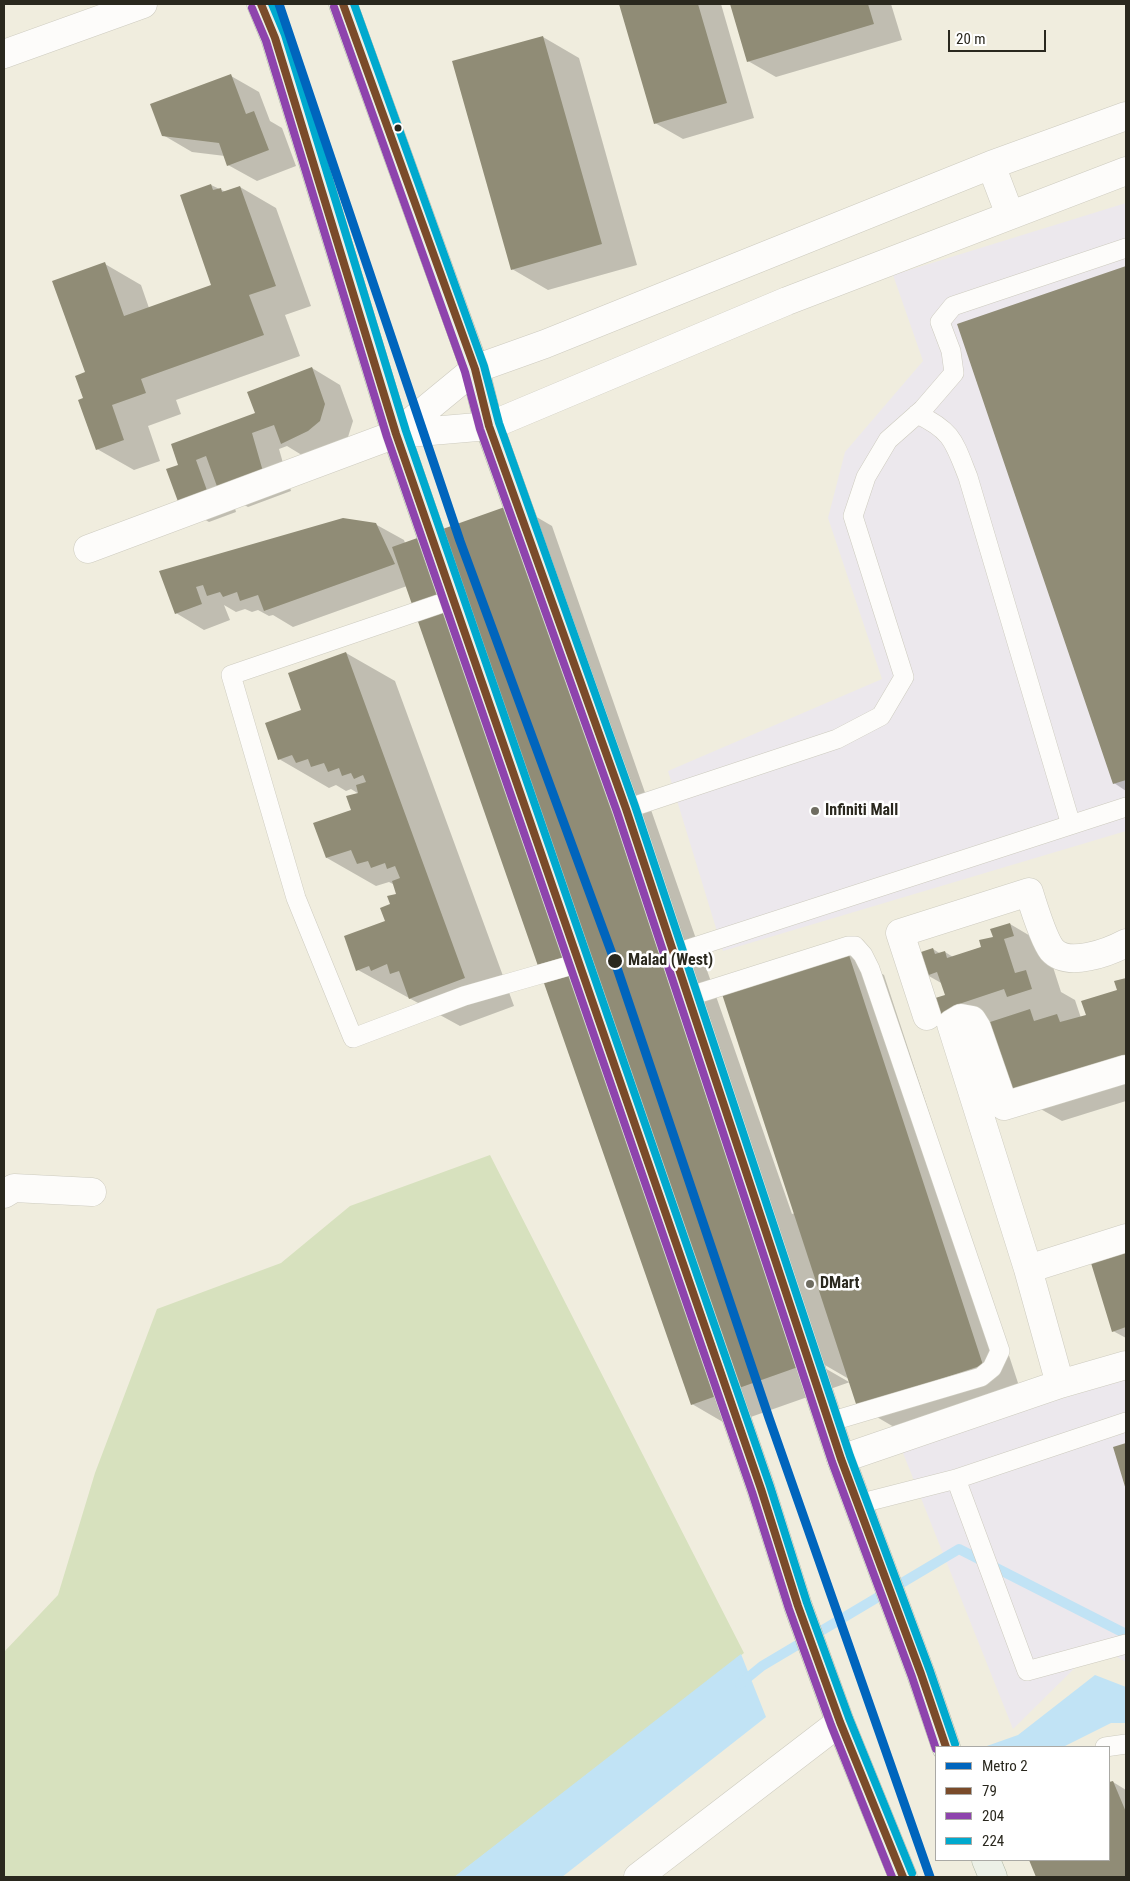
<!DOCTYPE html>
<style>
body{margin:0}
#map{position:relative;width:1130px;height:1881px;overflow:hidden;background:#f0edde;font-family:"Roboto Condensed",sans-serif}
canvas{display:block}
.frame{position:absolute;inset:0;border:5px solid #2a281e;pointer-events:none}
.legend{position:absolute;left:935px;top:1746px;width:175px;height:115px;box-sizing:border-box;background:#fff;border:1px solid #aaa9a5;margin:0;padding:6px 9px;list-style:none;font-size:15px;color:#2a281e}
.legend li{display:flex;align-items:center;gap:10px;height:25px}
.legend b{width:25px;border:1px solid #aaa9a5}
.scale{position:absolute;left:948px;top:30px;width:98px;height:22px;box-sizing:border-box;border:2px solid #2a281e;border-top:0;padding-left:6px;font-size:15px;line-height:18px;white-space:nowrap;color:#2a281e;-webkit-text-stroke:4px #fff;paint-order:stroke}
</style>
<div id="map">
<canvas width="1130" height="1881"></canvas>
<div class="frame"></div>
<ul class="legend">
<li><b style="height:6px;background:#0065bd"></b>Metro 2</li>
<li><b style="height:6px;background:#7a4b2a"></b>79</li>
<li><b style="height:6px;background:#8e44ad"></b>204</li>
<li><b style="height:6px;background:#00a9ce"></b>224</li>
</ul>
<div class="scale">20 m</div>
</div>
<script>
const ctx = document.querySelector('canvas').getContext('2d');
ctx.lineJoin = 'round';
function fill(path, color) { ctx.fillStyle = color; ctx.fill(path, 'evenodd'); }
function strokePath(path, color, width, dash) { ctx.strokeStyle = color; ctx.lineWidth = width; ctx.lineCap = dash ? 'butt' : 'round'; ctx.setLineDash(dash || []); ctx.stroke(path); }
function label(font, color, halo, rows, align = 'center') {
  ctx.font = font + ' "Roboto Condensed",sans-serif'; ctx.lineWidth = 5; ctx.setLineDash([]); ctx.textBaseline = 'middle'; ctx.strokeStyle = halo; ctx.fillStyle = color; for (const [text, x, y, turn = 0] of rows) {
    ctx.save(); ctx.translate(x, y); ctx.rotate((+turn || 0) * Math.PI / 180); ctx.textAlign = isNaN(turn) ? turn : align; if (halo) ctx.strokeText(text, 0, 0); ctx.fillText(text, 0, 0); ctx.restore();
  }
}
const commercial = new Path2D(`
 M 1126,203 L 1126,831 L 723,951 L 668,771 L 882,679 L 828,518 L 845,452 L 923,361 L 893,275 Z
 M 1126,1379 L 1126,1662 L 1097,1646 L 1013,1729 L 901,1448 Z`);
const green = new Path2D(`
 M 490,1155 L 744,1653 L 455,1877 L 4,1877 L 4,1652 L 58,1595 L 95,1473 L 157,1309 L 281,1263 L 350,1206 Z`);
const water = new Path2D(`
 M 741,1654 L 766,1717 L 562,1877 L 454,1877 Z
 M 1095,1675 L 1126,1687 L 1126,1723 L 1111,1723 L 1063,1747 L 984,1747 L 1018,1735 Z`);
const shadow = new Path2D(`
 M 620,4 L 721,4 L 754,118 L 683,139 L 655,123 Z
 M 731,4 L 891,4 L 902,40 L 776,77 L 748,61 Z
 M 543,37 L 579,58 L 637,265 L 548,290 L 512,269 Z
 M 231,76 L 259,92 L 270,121 L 282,128 L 296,166 L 257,181 L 228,165 L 225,156 L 192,152 L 163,135 Z
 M 211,185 L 226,192 L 240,187 L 276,208 L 311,306 L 285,315 L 300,356 L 176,400 L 181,414 L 148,426 L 160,461 L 134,470 L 97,449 L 85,399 L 87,373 L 105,264 L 141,285 L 149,308 L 213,285 Z
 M 1126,268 L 1126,791 L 1114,783 L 959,324 Z
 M 312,368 L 340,385 L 353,421 L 348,437 L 336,447 L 310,460 L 287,446 L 279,449 L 291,491 L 248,507 L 232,498 L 236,512 L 209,522 L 181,506 L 180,465 L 257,414 Z
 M 516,505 L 552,526 L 792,1214 L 795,1213 L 847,954 L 884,975 L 1019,1386 L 894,1427 L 858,1406 L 850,1382 L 728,1425 L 692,1404 L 407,586 L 293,627 L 273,615 L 269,616 L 258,610 L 252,612 L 245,609 L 236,612 L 224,605 L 230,620 L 204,630 L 176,613 L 160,571 L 375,524 L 404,540 L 405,543 ZM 811,1357 L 849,1379 L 849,1382 L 809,1359 Z
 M 346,653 L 395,681 L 514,1006 L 460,1026 L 358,970 L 386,921 L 398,894 L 395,885 L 389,882 L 376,886 L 327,858 L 352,811 L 359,794 L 351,789 L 346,791 L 336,785 L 329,788 L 279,759 L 303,711 Z
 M 1010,924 L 1059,953 L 1053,967 L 1061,992 L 1075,1000 L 1081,1018 L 1087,1016 L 1118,991 L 1116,982 L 1126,979 L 1126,1101 L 1062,1121 L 1012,1093 L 934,1000 L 946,996 L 943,984 L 927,975 L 933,949 L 941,954 L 945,952 L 953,957 L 982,947 Z
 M 1126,1253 L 1126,1338 L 1113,1331 L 1092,1264 Z
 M 1113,1782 L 1126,1790 L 1126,1877 L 1037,1877 L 1031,1860 L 1109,1860 L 1109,1783 Z`);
const stream = new Path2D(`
 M 740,1684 L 762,1666 L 959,1549 L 1126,1634`);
const building = new Path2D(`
 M 619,4 L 698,4 L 727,103 L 654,124 Z
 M 730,4 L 868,4 L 874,24 L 747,62 Z
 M 543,36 L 602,244 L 511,270 L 452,61 Z
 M 231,74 L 246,114 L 254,111 L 269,150 L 227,166 L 219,143 L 162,136 L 150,104 Z
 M 211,184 L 213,190 L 221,188 L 222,192 L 240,186 L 276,286 L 249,295 L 264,335 L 141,379 L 146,393 L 112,405 L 124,440 L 96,450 L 78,400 L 83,398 L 75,376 L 85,372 L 52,281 L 105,262 L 124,316 L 211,285 L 180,195 Z
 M 1126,266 L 1126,780 L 1113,784 L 957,324 Z
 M 312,367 L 325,404 L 320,421 L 308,431 L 281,444 L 274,425 L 252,433 L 264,475 L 219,492 L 206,456 L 196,460 L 209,496 L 180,507 L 166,469 L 178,465 L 171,444 L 255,413 L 247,392 Z
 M 516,503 L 815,1361 L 691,1405 L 392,547 Z
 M 343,518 L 376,523 L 395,564 L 264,611 L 258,595 L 240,601 L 237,592 L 223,597 L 220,592 L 207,596 L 203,585 L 196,587 L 202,604 L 175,614 L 159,571 Z
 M 346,652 L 465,978 L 409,999 L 399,971 L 390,974 L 387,964 L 371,971 L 369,966 L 356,971 L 344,936 L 385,921 L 380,908 L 390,904 L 387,896 L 396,894 L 392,881 L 400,878 L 395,866 L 387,869 L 385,863 L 371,868 L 368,861 L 357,864 L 351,850 L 326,858 L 313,823 L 351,810 L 346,796 L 358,793 L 356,785 L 366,782 L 363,775 L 354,779 L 351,773 L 342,776 L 339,768 L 328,772 L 324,763 L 311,767 L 308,759 L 296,763 L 292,755 L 278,760 L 265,723 L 301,710 L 288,673 Z
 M 1010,923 L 1014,936 L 1004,939 L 1015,973 L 1026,970 L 1032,989 L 1007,997 L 1004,989 L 953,1006 L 955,1015 L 939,1020 L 932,999 L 945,995 L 937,972 L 926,976 L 918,953 L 933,948 L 935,954 L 945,951 L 947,958 L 981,947 L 979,940 L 993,937 L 990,929 Z
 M 848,952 L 983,1365 L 857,1407 L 722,994 Z
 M 1126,978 L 1126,1058 L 1011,1093 L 987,1023 L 1030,1009 L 1034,1021 L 1057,1014 L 1060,1022 L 1086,1015 L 1081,1001 L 1117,990 L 1114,981 Z
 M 1126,1252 L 1126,1327 L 1112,1332 L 1091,1263 Z
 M 1126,1443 L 1126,1490 L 1113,1447 Z
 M 1113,1781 L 1126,1812 L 1126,1877 L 1036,1877 L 1029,1860 L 1109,1860 L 1109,1782 Z`);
const lane = new Path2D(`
 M 917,414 C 953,431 954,442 968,477 L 1071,825
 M 454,599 L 231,675 L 296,898 L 353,1038 L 464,996 L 579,963
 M 626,809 L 837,739 L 881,716 L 904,677 L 853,516 L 866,477 L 888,440 L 923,409 L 954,373 L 951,351 L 940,322 L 953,306 L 1126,248
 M 673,954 L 1126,807
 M 687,997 L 848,946 L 855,946 L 863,955 L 870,969 L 1000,1351 L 992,1368 L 981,1377 L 829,1422
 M 956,1479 L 1027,1671 L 1126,1644
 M 858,1504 L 956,1479 L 1126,1422
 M 1105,1747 L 1126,1744`);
const street = new Path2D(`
 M 4,54 L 143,4
 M 88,549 L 396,434
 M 927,1016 L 900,933 L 1029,892 C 1033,905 1044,940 1052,950 C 1068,968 1109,952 1126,943
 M 4,1194 L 14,1188 L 92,1192
 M 1028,1269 L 1126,1238
 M 1060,1384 L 1028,1269 L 951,1024 L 961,1018 L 972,1020 L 977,1028 L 1004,1106 L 1126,1069
 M 841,1459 L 1060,1384 L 1126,1365
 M 638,1877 L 840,1722`);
const secondary = new Path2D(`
 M 991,165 L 1010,215
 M 396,434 L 475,369 L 545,344 L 991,165 L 1126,116
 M 396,434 L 489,426 L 787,301 L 1126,171`);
const primary = new Path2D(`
 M 261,4 L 275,38 L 396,434 L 761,1489 L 798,1606 L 840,1722 L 903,1877
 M 343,4 L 475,369 L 489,426 L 626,809 L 841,1459 L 921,1674 L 946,1747
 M 986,1860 L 993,1877`);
const bus1 = new Path2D(`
 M 261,4 L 275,38 L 396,434 L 761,1489 L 798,1606 L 840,1722 L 903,1877
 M 343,4 L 475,369 L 489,426 L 626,809 L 841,1459 L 921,1674 L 946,1747`);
const bus2 = new Path2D(`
 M 334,7 L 465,372 L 480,429 L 617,812 L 832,1462 L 912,1677 L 936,1749
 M 252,8 L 266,41 L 387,437 L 752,1492 L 789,1609 L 831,1725 L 892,1877`);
const bus3 = new Path2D(`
 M 272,4 L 285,35 L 406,431 L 770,1486 L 807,1603 L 849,1718 L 912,1873
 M 354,4 L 484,366 L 499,423 L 635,806 L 850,1456 L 930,1671 L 955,1744`);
const metro1 = new Path2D(`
 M 279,4 L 460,541 L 615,962 L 769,1418 L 930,1877`);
const markers = [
 [398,128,4.5,"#2a281e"],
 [815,811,5,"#6f6d61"],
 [615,961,8,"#2a281e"],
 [810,1284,5,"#6f6d61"]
];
const poiNames = [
 ["Infiniti Mall",825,811],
 ["DMart",820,1284]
];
const stopNames = [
 ["Malad (West)",628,961]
];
fill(commercial, '#ece8ed');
fill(green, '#d7e1be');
fill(water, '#c1e3f5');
fill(shadow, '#0003');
strokePath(stream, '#c1e3f5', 10);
fill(building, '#908c76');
strokePath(lane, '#cdcbbf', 20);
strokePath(street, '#cdcbbf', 29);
strokePath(secondary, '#cdcbbf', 29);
strokePath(primary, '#b1b8a5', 29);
strokePath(lane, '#fdfcfa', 19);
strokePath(street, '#fdfcfa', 28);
strokePath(secondary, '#fdfcfa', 28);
strokePath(primary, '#ecf0e7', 28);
strokePath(bus1, '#7a4b2a', 8);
strokePath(bus2, '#8e44ad', 8);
strokePath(bus3, '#00a9ce', 8);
strokePath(metro1, '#0065bd', 9);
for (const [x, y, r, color] of markers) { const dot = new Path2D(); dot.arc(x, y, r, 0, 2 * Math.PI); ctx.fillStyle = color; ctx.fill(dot); strokePath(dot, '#fff', 2); }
label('bold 16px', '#2a281e', '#fff', poiNames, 'left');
label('bold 16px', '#2a281e', '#fff', stopNames, 'left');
</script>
